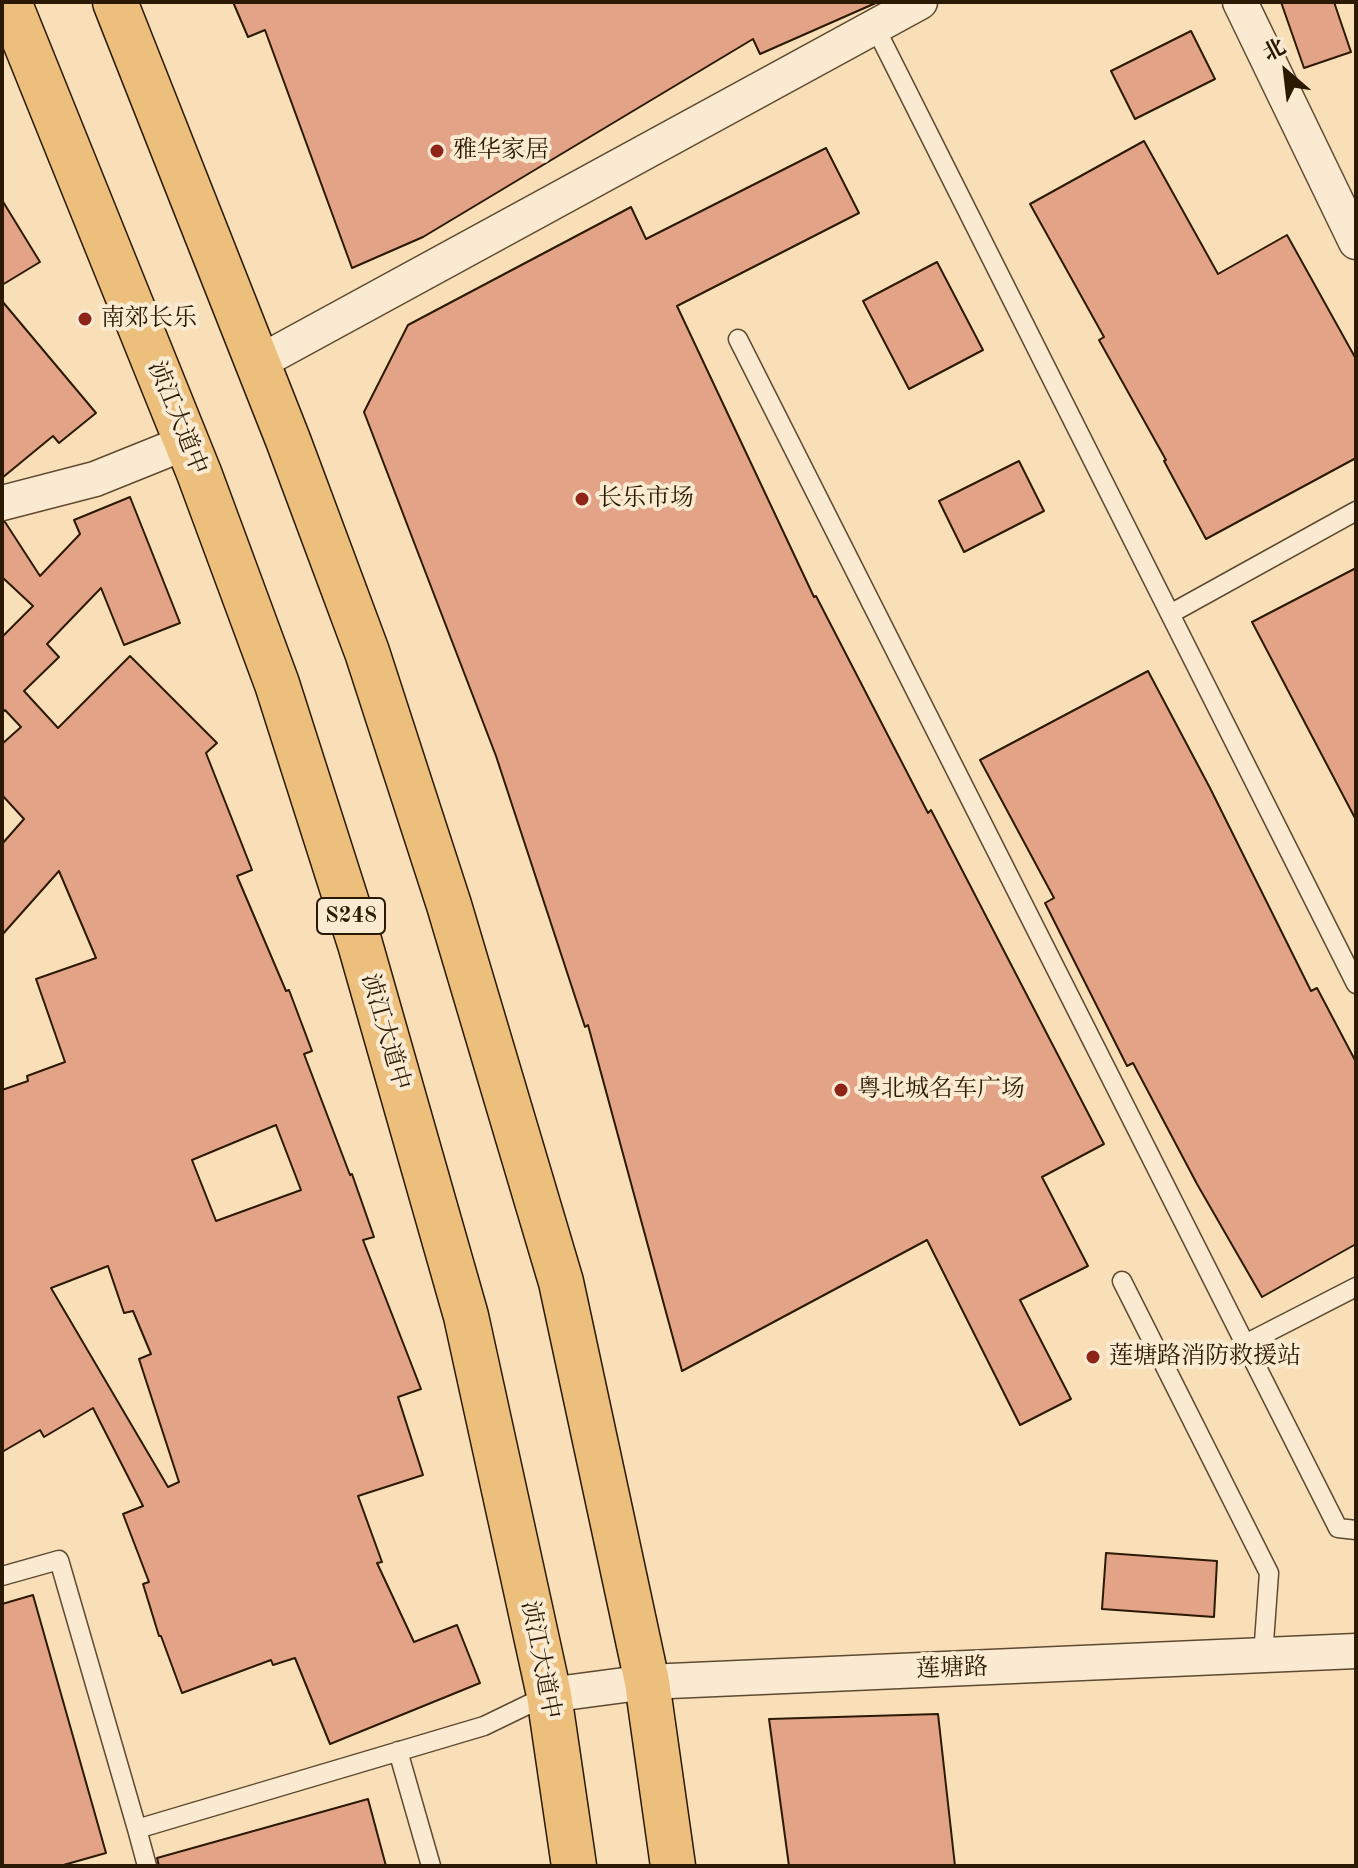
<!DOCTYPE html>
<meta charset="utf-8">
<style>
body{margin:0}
#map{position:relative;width:1358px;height:1868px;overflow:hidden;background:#f8dfb8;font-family:"Old Standard TT","Noto Serif SC",serif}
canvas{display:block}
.frame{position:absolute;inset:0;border:4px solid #2b1903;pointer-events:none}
.north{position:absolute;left:1246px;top:32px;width:80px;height:80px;-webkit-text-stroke:6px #faead1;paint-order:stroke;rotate:332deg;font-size:22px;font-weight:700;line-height:32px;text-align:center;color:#2b1903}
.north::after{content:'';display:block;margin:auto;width:28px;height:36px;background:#2b1903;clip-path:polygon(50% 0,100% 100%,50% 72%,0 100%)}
</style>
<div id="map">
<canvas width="1358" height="1868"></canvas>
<div class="frame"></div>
<div class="north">北</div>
</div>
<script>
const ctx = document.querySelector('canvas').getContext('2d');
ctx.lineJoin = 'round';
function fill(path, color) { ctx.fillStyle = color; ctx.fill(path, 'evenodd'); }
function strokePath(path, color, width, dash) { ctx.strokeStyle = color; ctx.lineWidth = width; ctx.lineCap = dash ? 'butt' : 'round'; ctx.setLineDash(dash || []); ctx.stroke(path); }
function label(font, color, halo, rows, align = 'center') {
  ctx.font = font + ' "Old Standard TT","Noto Serif SC",serif'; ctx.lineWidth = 8; ctx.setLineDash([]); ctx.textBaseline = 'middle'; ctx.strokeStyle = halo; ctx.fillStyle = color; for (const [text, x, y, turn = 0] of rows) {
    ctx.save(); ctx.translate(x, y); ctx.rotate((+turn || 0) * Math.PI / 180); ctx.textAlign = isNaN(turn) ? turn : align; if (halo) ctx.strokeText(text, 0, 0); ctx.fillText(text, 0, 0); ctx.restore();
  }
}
const building = new Path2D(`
 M 233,2 L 878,2 L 760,54 L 753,39 L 423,237 L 352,268 L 265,30 L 248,37 Z
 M 1281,2 L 1334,2 L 1351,52 L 1304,68 Z
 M 1191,31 L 1215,79 L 1135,119 L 1111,71 Z
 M 1144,141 L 1218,274 L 1287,235 L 1356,359 L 1356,458 L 1206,539 L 1164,461 L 1166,460 L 1099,340 L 1104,337 L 1030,204 Z
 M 826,148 L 859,213 L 677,306 L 814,597 L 816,596 L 928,813 L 931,810 L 1104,1144 L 1042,1177 L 1088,1266 L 1020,1300 L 1071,1399 L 1020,1425 L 927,1240 L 682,1371 L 588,1025 L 585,1027 L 496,756 L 364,412 L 408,325 L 631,207 L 646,239 Z
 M 2,200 L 40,262 L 2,285 Z
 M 937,262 L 983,350 L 909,389 L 863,301 Z
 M 2,301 L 96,413 L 59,443 L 53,436 L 2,478 Z
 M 1019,461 L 1044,511 L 964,552 L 939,501 Z
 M 130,497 L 180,623 L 124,645 L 101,588 L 47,644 L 59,657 L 24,691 L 58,728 L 130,656 L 217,743 L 206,753 L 252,870 L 237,876 L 286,991 L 289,990 L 312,1051 L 304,1054 L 350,1175 L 352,1174 L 374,1237 L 363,1240 L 421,1389 L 398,1397 L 423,1475 L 358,1496 L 382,1562 L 377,1563 L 414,1642 L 457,1625 L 480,1683 L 330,1744 L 295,1658 L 273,1665 L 271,1660 L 182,1693 L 161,1636 L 159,1636 L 143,1584 L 149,1582 L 123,1514 L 143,1506 L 93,1408 L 44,1437 L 40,1430 L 2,1452 L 2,1090 L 28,1081 L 27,1076 L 65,1062 L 36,979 L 96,958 L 59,871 L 2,935 L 2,844 L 24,819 L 2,795 L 2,744 L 21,727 L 5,710 L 2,713 L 2,637 L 33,606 L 2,577 L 2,522 L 5,522 L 40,576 L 80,534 L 74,520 ZM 276,1125 L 301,1190 L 216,1221 L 192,1160 ZM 108,1266 L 124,1313 L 133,1311 L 151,1354 L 139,1359 L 179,1482 L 168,1487 L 51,1288 Z
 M 1356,568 L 1356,820 L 1252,622 Z
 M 1148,671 L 1210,788 L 1311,991 L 1317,988 L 1356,1062 L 1356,1244 L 1262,1297 L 1197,1184 L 1133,1063 L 1127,1066 L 1045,903 L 1054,898 L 980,760 Z
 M 1106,1553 L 1217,1561 L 1214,1617 L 1102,1609 Z
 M 33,1595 L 106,1853 L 60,1866 L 2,1866 L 2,1604 Z
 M 938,1714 L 955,1866 L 789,1866 L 769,1719 Z
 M 368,1799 L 386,1866 L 159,1866 L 157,1858 Z`);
const service = new Path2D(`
 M 875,27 L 1356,984
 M 738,339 L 1338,1528 L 1356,1530
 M 1170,614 L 1356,511
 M 1122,1281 L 1269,1573 L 1263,1656
 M 1245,1344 L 1356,1287
 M 2,1576 L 59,1560 L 137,1829 L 484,1726 L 548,1695
 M 398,1751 L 431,1866
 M 137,1829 L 147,1866`);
const minor = new Path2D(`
 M 1240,2 L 1356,242
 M 258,363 L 920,2
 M 2,503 L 95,479 L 187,442
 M 549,1695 L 647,1682 L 1356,1651`);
const primary = new Path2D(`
 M 9,2 L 199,473 L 277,684 L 360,944 L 466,1316 L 549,1695 L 574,1866
 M 115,2 L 288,440 L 367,652 L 449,905 L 561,1282 L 647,1682 L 673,1866`);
const markers = [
 [437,151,8,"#8f2418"],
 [85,319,8,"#8f2418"],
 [582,499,8,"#8f2418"],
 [841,1090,8,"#8f2418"],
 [1093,1357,8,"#8f2418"]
];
const shields = [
 [351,916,68]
];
const shieldNames = [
 ["S248",351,916]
];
const poiNames = [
 ["雅华家居",453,151],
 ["南郊长乐",101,319],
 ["长乐市场",598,499],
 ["粤北城名车广场",857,1090],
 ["莲塘路消防救援站",1109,1357]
];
const streetNames = [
 ["浈江大道中",177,418,68],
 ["浈江大道中",385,1032,74],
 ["浈江大道中",540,1660,79],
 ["莲塘路",952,1669,-2]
];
fill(building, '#e2a387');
strokePath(building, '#2b1903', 2);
strokePath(service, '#5e4a30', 21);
strokePath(minor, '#5e4a30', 37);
strokePath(primary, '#2b1903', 47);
strokePath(service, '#faead1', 18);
strokePath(minor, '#faead1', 34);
strokePath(primary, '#ecc07c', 44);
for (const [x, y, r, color] of markers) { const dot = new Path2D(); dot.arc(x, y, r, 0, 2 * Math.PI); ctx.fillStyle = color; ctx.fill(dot); strokePath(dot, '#faead1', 3); }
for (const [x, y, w] of shields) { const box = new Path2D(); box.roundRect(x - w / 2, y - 18, w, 36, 6); ctx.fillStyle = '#faead1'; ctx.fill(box); strokePath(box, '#2b1903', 2); }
label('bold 22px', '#2b1903', null, shieldNames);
label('24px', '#2b1903', '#faead1', poiNames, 'left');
label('24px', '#2b1903', '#faead1', streetNames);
</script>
